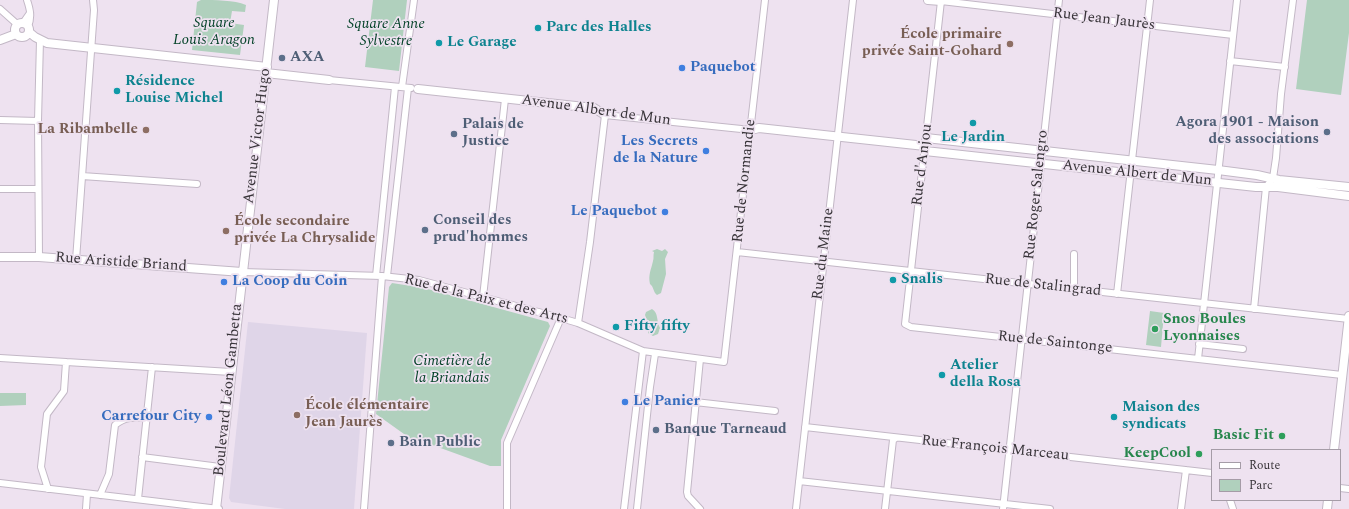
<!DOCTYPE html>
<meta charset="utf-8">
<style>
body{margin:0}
#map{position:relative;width:1349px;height:509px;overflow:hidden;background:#eee2f0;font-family:Spectral,serif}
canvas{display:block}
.legend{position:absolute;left:1211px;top:449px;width:130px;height:52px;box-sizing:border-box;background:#eee2f0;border:1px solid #a59ca7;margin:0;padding:5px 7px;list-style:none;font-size:12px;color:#383439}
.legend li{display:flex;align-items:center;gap:8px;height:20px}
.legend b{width:20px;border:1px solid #a59ca7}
</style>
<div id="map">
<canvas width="1349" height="509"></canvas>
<ul class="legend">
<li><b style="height:5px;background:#fff"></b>Route</li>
<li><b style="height:11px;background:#b0d0bd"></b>Parc</li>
</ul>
</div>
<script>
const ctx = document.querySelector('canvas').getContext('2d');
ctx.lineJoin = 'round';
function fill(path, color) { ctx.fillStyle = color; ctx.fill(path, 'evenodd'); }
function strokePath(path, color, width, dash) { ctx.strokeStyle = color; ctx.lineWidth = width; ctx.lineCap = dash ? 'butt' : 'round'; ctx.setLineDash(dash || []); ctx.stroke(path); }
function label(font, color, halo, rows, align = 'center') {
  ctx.font = font + ' Spectral,serif'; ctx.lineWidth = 3.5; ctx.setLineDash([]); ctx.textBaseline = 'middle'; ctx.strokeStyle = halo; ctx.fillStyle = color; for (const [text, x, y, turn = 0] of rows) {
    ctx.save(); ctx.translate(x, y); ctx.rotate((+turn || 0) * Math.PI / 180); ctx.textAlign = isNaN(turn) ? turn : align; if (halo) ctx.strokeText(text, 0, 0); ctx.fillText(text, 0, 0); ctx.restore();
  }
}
const education = new Path2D(`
 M 248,322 L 367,333 L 354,509 L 285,509 L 231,502 L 229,498 Z`);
const green = new Path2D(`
 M 201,0 C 215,0 234,0 246,5 L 245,12 L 232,11 L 230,23 L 244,25 L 240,55 L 192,50 L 197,2 Z
 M 373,0 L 407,0 L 399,71 L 365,67 Z
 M 1307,0 L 1349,0 L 1349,33 L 1341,95 L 1296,89 Z
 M 657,249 L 662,251 L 665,249 L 668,252 L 665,259 L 666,274 L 661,293 L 657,295 C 653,292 654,287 650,284 C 648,275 651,270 653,261 C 654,258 653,256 654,252 L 652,251 Z
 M 392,283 L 424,288 L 548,322 L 550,326 L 501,440 L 501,466 L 490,466 L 424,442 L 411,439 L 376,414 L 389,287 Z
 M 652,309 C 659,313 656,321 660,328 L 658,334 L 653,336 L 648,333 L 648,323 L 645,315 L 646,312 Z
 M 1150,311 L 1164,313 L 1161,347 L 1146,345 Z
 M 0,393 L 26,393 L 26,405 L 0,406 Z`);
const minor = new Path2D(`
 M 27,0 C 30,9 32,17 28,26
 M 0,9 L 18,25
 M 23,23 L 30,13
 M 1233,35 L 941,1 L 905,324 L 911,327 L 1342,375
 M 1230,61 L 1285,67
 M 329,80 L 411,88
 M 402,87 L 414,0
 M 0,120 L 38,121
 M 82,176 L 197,184
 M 0,189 L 38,189
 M 737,252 L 1349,319
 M 39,257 L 38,121 L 40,40
 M 76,260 L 94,10 L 93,0
 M 242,272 L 382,276 L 419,280 L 561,318 L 578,323 L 643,351 L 724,362 L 765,0
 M 376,276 L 395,87
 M 387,276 L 408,88
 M 1074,289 L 1074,254
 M 1117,294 L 1150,0
 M 483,297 L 505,99
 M 1254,309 L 1266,187 L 1273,178 L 1276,158 L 1281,94 L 1293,0
 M 578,323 L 590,242 L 605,115 L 751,130
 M 1199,344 L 1243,349
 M 0,358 L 231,372
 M 1198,359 L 1237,0
 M 695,402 L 775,411
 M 805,427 L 1212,473
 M 142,457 L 220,467
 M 799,481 L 1050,509
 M 0,483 L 219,509
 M 1340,488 L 1349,489
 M 48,489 L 41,467 L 47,414 L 64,391 L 66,362
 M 100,495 L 109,474 L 115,425 C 125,417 133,417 146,418
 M 138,499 L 152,367
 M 1230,500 L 1233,509
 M 86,509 L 87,494
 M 364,509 L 382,276
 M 507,509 L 507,443 L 561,318
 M 624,509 L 643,351
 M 637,509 L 650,387 L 655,354
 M 700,509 L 688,496 L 687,492 L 700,359
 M 796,509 L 853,0
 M 885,509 L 893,440 L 896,438
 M 1003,509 L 1059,0
 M 1181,509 L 1186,470`);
const tertiary = new Path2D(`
 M 928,0 L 941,1 L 941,0
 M15 30a7 7 0 1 1 14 0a7 7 0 1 1-14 0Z
 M 29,32 L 35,37 L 47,43 L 267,67
 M 0,40 L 16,34
 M 266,73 L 329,80
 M 418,89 L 594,108 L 605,115
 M 751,130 L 759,128 L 925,146
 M 926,138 L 1218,170 L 1257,175 L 1279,180 L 1349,187
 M 925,151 L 1256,187 L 1278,187 L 1349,196
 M 0,257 L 39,257 L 242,272
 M 1334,450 L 1349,316
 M 216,509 L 274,0
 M 1327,509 L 1328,500`);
const markers = [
 [538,28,4,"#0f9aa8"],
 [439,43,4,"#0f9aa8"],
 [1010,44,4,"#8d6e63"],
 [282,58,4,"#5c6f8a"],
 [682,68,4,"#3f7fe0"],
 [117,91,4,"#0f9aa8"],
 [973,123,4,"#0f9aa8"],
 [146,130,4,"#8d6e63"],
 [1327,132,4,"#5c6f8a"],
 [454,134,4,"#5c6f8a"],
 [706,151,4,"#3f7fe0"],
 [665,212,4,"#3f7fe0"],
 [425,230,4,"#5c6f8a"],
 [226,231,4,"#8d6e63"],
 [893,280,4,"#0f9aa8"],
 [224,282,4,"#3f7fe0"],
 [616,327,4,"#0f9aa8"],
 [1155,329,4,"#2e9e5b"],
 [942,375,4,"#0f9aa8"],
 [625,402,4,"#3f7fe0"],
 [297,415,4,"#8d6e63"],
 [209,417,4,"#3f7fe0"],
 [1114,417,4,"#0f9aa8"],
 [656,430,4,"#5c6f8a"],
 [1282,436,4,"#2e9e5b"],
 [391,443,4,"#5c6f8a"],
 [1199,454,4,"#2e9e5b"]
];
const streetNames = [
 ["Rue Jean Jaurès",1104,20,7],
 ["Avenue Albert de Mun",596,111,8],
 ["Avenue Victor Hugo",258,136,-83],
 ["Rue d'Anjou",923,165,-83],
 ["Avenue Albert de Mun",1137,174,6],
 ["Rue de Normandie",745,181,-84],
 ["Rue Roger Salengro",1037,195,-84],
 ["Rue du Maine",824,254,-83],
 ["Rue Aristide Briand",121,263,4],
 ["Rue de Stalingrad",1043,286,6],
 ["Rue de la Paix et des Arts",486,300,14],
 ["Rue de Saintonge",1055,343,6],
 ["Boulevard Léon Gambetta",229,390,-84],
 ["Rue François Marceau",995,449,6]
];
const parkNames = [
 ["Square",214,24],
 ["Louis Aragon",214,41],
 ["Square Anne",386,25],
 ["Sylvestre",386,42],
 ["Cimetière de",452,362],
 ["la Briandais",452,379]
];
const cultureNames = [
 ["Parc des Halles",546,28],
 ["Le Garage",447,43],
 ["Résidence",125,82],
 ["Louise Michel",125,99],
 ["Le Jardin",973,138,"center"],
 ["Snalis",901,280],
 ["Fifty fifty",624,327],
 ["Atelier",950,366],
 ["della Rosa",950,383],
 ["Maison des",1122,408],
 ["syndicats",1122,425]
];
const educationNames = [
 ["École primaire",1002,35],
 ["privée Saint-Gohard",1002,52],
 ["La Ribambelle",138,130],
 ["École secondaire",234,222,"left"],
 ["privée La Chrysalide",234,239,"left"],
 ["École élémentaire",305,406,"left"],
 ["Jean Jaurès",305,423,"left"]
];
const serviceNames = [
 ["AXA",290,58],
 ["Agora 1901 - Maison",1319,123,"right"],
 ["des associations",1319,140,"right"],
 ["Palais de",462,125],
 ["Justice",462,142],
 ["Conseil des",433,221],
 ["prud'hommes",433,238],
 ["Banque Tarneaud",664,430],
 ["Bain Public",399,443]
];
const shopNames = [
 ["Paquebot",690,68],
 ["Les Secrets",698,142,"right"],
 ["de la Nature",698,159,"right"],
 ["Le Paquebot",657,212,"right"],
 ["La Coop du Coin",232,282],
 ["Le Panier",633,402],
 ["Carrefour City",201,417,"right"]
];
const leisureNames = [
 ["Snos Boules",1163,320,"left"],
 ["Lyonnaises",1163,337,"left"],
 ["Basic Fit",1274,436],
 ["KeepCool",1191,454]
];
fill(education, '#dfd5e8');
fill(green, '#b0d0bd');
strokePath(minor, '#c3b8c6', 8);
strokePath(tertiary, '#c3b8c6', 10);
strokePath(minor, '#fff', 6);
strokePath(tertiary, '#fff', 8);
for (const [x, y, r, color] of markers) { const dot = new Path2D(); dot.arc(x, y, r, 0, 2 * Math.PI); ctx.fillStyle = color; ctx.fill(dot); strokePath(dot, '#eee2f0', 1.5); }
label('15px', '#383439', '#eee2f0', streetNames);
label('italic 15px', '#054329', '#eee2f0', parkNames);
label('bold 15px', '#0d838f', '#eee2f0', cultureNames, 'left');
label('bold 15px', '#785e54', '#eee2f0', educationNames, 'right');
label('bold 15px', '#4e5e75', '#eee2f0', serviceNames, 'left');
label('bold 15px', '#366cbe', '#eee2f0', shopNames, 'left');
label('bold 15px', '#27864d', '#eee2f0', leisureNames, 'right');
</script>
